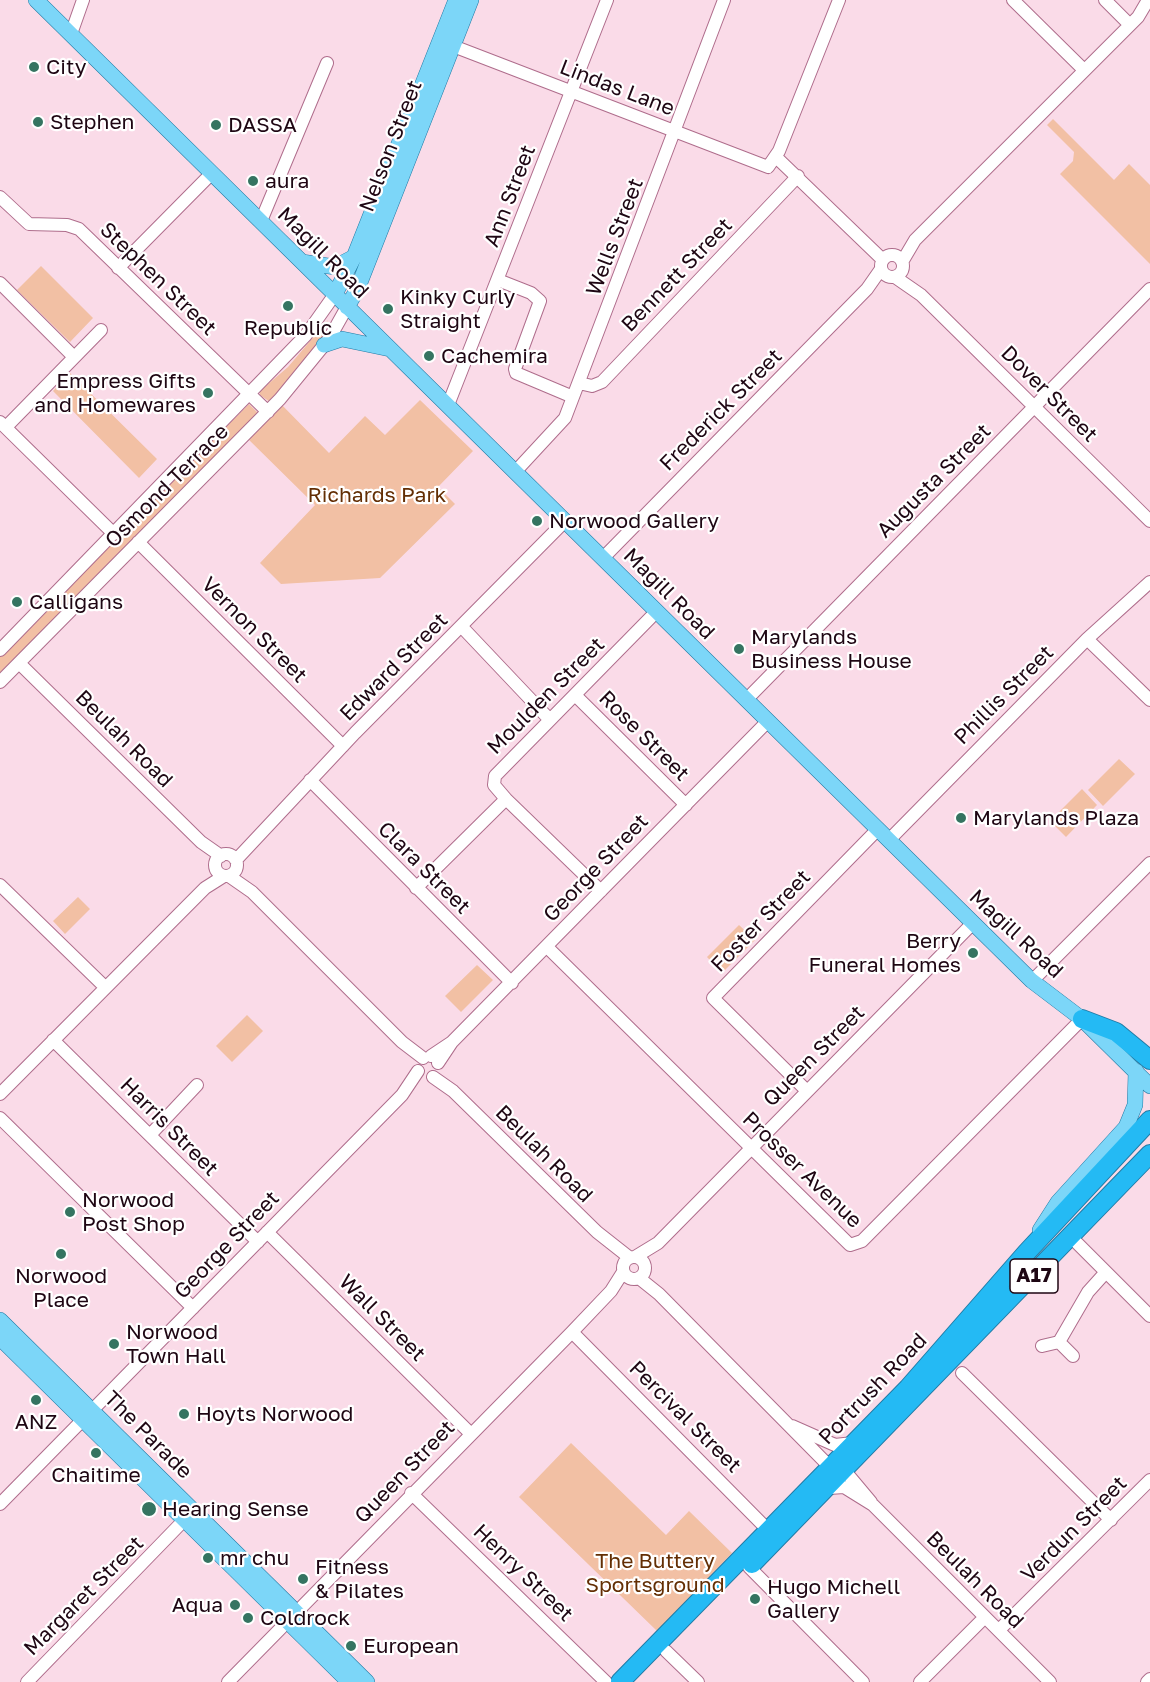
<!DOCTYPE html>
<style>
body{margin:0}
canvas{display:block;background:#fadbe8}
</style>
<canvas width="1150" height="1682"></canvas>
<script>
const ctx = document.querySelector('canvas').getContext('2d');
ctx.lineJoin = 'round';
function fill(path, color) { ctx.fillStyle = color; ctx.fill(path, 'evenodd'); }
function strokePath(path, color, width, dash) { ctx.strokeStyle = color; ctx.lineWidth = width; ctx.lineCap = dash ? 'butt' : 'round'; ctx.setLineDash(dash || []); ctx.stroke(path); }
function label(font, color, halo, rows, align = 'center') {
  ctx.font = font + ' "Golos Text",sans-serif'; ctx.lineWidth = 4.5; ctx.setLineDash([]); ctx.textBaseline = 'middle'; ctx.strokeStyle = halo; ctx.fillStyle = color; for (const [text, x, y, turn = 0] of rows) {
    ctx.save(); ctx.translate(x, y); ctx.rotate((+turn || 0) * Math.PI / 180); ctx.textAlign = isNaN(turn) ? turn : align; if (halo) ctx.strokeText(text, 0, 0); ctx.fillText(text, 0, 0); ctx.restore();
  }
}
const green = new Path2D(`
 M 1053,119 L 1114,180 L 1129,164 L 1150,185 L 1150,264 L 1060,174 L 1073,161 L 1074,152 L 1047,125 Z
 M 41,266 L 93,318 L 70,342 L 17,290 Z
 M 328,320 L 320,342 L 270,402 L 260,395 L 260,391 L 288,367 Z
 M 70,373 L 157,459 L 139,478 L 53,391 Z
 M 420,400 L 473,451 L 438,487 L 455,504 L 380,578 L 281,584 L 260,563 L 315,505 L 245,436 L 278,401 L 329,453 L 365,416 L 385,435 Z
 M 249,404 L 258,413 L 0,676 L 0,655 Z
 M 1119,759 L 1135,774 L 1103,806 L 1088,790 Z
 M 1082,789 L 1097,805 L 1066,837 L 1050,821 Z
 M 78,897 L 90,909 L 65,934 L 53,921 Z
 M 739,925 L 755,940 L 722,973 L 707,957 Z
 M 477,965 L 493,980 L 461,1012 L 445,996 Z
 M 247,1015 L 263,1031 L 232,1062 L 216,1046 Z
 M 571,1443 L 666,1535 L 689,1511 L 732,1553 L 657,1631 L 519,1497 Z`);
const minor = new Path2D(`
 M 1013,0 L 1084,70
 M 1105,0 L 1129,24
 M 71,34 L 83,0
 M 453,46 L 768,167 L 779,151 L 839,0
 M 776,157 L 883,260
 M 0,197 L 29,224 L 67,225 L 79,229 L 268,412
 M 261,221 L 327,63
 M881 266a11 11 0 1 1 22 0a11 11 0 1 1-22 0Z
 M 902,262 L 915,240 L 1138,17 L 1148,0
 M 118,268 L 212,173
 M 895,277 L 921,295 L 1150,521
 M 498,280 L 531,293 L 540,301 L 515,369 L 516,373 L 573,397
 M 0,283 L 74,357
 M 579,383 L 592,386 L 602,382 L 798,176
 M 448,405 L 607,0
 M 0,422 L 114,534
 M 6,427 L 101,330
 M 515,472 L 565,418 L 724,0
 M 138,542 L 343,746
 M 603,558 L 867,289 L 881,269
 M 461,626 L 550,720
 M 1087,639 L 1150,700
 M 0,650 L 306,335 L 335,294
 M 19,663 L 201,842 L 221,856
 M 0,682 L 280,399 L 329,339 L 347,307
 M 575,695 L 686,805
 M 746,700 L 1150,289
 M 310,780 L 512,983
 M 506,799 L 601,891
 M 889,840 L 1087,639 L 1150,582
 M215 865a11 11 0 1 1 22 0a11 11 0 1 1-22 0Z
 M 236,860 L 355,733 L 565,521
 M 229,876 L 252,892 L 402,1042 L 423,1058
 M 0,885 L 105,987
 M 416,888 L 506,799 L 494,785 L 495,776 L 657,611
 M 547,947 L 850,1245 L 862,1241 L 1082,1019
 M 1032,981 L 1150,863
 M 53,1040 L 258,1242
 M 431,1056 L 452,1042
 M 438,1063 L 452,1042 L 768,721
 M 433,1077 L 453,1091 L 597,1232 L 630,1258
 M 807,1091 L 713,998 L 878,829
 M 0,1094 L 205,888 L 224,876
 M 0,1118 L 193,1308
 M 150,1135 L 197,1085
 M 267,1232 L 470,1433
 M 1072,1238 L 1150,1316
 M623 1268a11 11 0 1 1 22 0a11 11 0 1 1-22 0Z
 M 635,1257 L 658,1243 L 973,923
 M 639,1278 L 659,1294 L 830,1467
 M 572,1332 L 768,1530
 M 1059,1342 L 1088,1292 L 1106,1272
 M 1059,1342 L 1073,1356
 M 1042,1346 L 1059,1342
 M 962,1373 L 1111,1520
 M 792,1426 L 835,1445 L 853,1443
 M 845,1471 L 871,1502
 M 829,1488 L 844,1487 L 873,1505 L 1050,1682
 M 411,1493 L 606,1682
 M 0,1504 L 402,1095 L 418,1071
 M 749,1567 L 863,1682
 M 999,1630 L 1150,1480
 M 666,1651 L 698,1682
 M 27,1682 L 190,1514
 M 228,1682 L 572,1332 L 611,1291 L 623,1272
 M 920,1682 L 985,1617
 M 1147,1682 L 1150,1679`);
const major = new Path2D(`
 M 36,0 L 1032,981 L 1082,1019 L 1150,1086
 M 302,262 L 335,267 L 354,257
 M 335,294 L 354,257 L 456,0
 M 347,307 L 357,290 L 471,0
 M 324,345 L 342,339 L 390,349
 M 1040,1230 L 1058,1202 L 1126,1127 L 1135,1105 L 1136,1071
 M 0,1320 L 367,1682
 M 0,1338 L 349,1682`);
const highway = new Path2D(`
 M 1082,1019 L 1116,1032 L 1150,1060
 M 752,1564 L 1150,1154
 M 620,1682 L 908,1388 L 1026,1253 L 1150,1120`);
const markers = [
 [34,67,6,"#357461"],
 [38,122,6,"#357461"],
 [216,125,6,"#357461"],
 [253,181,6,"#357461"],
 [288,306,6,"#357461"],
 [388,309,6,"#357461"],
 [429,356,6,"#357461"],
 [208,393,6,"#357461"],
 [537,521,6,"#357461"],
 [17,602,6,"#357461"],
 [739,649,6,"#357461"],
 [961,818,6,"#357461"],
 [973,953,6,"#357461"],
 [70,1212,6,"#357461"],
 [61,1254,6,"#357461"],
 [114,1344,6,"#357461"],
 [36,1400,6,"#357461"],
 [184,1414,6,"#357461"],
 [96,1453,6,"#357461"],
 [149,1509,8,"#357461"],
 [208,1558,6,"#357461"],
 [303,1579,6,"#357461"],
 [755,1599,6,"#357461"],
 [235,1605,6,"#357461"],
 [248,1618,6,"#357461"],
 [351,1646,6,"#357461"]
];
const shields = [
 [1034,1276,48]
];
const shieldNames = [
 ["A17",1034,1276]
];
const poiNames = [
 ["City",46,67],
 ["Stephen",50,122],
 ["DASSA",228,125],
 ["aura",265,181],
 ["Kinky Curly",400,297],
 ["Straight",400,321],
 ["Republic",288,328,"center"],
 ["Cachemira",441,356],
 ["Empress Gifts",196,381,"right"],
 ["and Homewares",196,405,"right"],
 ["Norwood Gallery",549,521],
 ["Calligans",29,602],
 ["Marylands",751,637],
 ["Business House",751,661],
 ["Marylands Plaza",973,818],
 ["Berry",961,941,"right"],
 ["Funeral Homes",961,965,"right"],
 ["Norwood",82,1200],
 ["Post Shop",82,1224],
 ["Norwood",61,1276,"center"],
 ["Place",61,1300,"center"],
 ["Norwood",126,1332],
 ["Town Hall",126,1356],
 ["Hoyts Norwood",196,1414],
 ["ANZ",36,1422,"center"],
 ["Chaitime",96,1475,"center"],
 ["Hearing Sense",162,1509],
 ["mr chu",220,1558],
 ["Fitness",315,1567],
 ["& Pilates",315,1591],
 ["Hugo Michell",767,1587],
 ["Gallery",767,1611],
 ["Aqua",223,1605,"right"],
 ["Coldrock",260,1618],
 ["European",363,1646]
];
const streetNames = [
 ["Lindas Lane",617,88,21],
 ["Nelson Street",391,146,-69],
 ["Ann Street",510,196,-69],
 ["Wells Street",615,237,-69],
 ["Magill Road",323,253,45],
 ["Bennett Street",677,275,-46],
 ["Stephen Street",158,279,44],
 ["Dover Street",1049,394,45],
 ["Frederick Street",721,410,-45],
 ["Augusta Street",934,481,-45],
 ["Osmond Terrace",167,486,-45],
 ["Magill Road",669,594,45],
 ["Vernon Street",254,630,45],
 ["Edward Street",394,667,-45],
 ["Phillis Street",1004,695,-45],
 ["Moulden Street",546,696,-45],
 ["Rose Street",644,736,45],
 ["Beulah Road",124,739,45],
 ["Clara Street",424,868,45],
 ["George Street",596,868,-46],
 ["Foster Street",761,921,-46],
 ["Magill Road",1016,934,43],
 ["Queen Street",814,1056,-45],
 ["Harris Street",169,1127,45],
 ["Beulah Road",544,1154,45],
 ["Prosser Avenue",802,1170,44],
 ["George Street",227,1245,-46],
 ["Wall Street",382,1318,45],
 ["Portrush Road",873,1389,-46],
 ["Percival Street",685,1417,45],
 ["The Parade",148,1435,45],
 ["Queen Street",405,1472,-46],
 ["Verdun Street",1074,1529,-45],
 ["Henry Street",523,1573,44],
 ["Beulah Road",975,1580,45],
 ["Margaret Street",84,1596,-45]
];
const parkNames = [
 ["Richards Park",377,495],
 ["The Buttery",655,1561],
 ["Sportsground",655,1585]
];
fill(green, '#f2c0a4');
strokePath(minor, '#af6d8c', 14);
strokePath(major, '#227ba5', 16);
strokePath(highway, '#227ba5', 20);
strokePath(minor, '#fff', 12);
strokePath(major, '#7cd6f8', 15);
strokePath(highway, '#24baf4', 18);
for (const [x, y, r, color] of markers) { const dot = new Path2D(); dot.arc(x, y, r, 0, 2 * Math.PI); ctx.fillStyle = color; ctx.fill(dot); strokePath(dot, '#fff', 2); }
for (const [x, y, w] of shields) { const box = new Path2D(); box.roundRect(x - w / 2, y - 17, w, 34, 4.5); ctx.fillStyle = '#fff'; ctx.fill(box); strokePath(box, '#1e0613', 1.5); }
label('bold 20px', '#1e0613', null, shieldNames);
label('21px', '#1e0613', '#fff', poiNames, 'left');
label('21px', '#1e0613', '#fff', streetNames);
label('21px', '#632e04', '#fff', parkNames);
</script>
